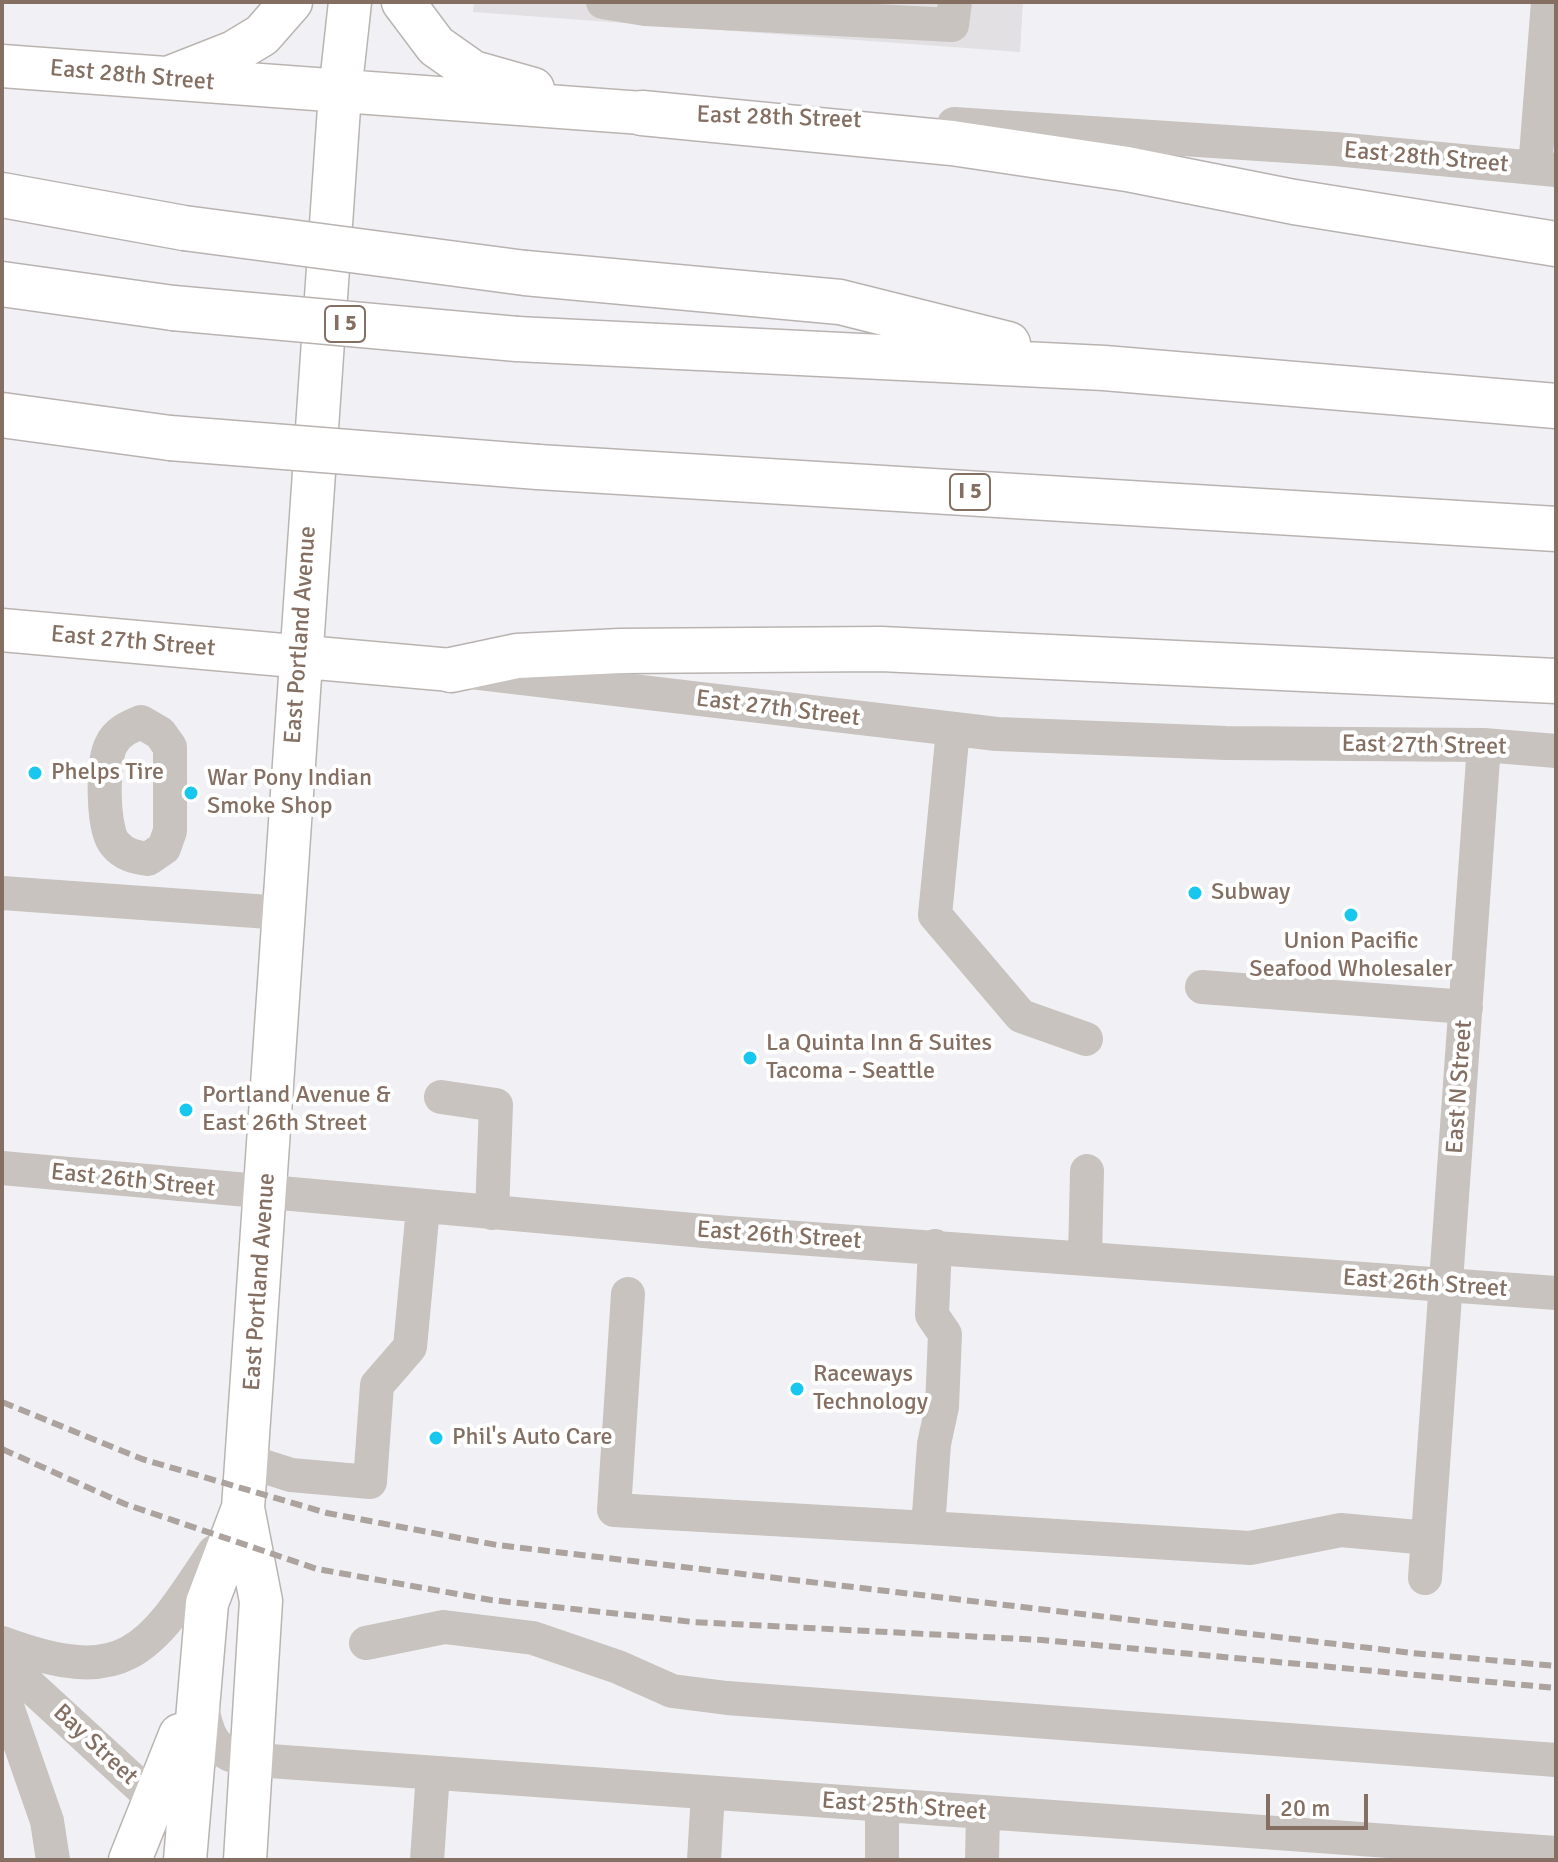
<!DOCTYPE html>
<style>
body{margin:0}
#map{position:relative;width:1558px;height:1862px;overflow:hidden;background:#f1f1f5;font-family:Signika,sans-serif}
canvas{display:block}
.frame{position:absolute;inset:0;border:4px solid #846f62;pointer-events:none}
.scale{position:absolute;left:1266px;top:1794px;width:102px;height:36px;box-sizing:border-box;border:4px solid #846f62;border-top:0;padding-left:10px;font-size:24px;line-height:28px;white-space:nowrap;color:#846f62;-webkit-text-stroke:6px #fff;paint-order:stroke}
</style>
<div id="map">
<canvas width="1558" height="1862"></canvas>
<div class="frame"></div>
<div class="scale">20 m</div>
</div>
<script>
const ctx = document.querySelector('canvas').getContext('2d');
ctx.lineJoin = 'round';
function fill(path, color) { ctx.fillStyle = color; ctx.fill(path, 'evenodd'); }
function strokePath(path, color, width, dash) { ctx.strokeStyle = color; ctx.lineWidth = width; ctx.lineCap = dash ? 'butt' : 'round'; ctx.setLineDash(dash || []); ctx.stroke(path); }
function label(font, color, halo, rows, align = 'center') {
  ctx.font = font + ' Signika,sans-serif'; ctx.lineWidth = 8; ctx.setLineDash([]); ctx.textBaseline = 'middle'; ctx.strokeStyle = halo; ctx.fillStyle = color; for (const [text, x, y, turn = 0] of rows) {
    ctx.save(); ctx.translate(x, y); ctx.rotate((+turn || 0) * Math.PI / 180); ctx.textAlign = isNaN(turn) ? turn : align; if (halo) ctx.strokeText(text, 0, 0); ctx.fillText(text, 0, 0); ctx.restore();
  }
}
const built = new Path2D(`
 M 474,2 L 1023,2 L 1020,52 L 473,12 Z`);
const minor = new Path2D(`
 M 603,2 L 645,9 L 952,25 L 955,2
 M 954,124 L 1335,149 L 1556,170
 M 1535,168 L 1548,2
 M 471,672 L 997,734 L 1226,743 L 1484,745 L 1556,751
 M 141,722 L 160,733 L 170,747 L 170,831 L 164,848 L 148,859 C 135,857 124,855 115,844 C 102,830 102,762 111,745 C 117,732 129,727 141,722 Z
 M 953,730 L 935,915 L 1021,1016 L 1086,1039
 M 2,893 L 283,913
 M 1202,987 L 1466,1007
 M 441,1097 L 496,1105 L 492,1213
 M 2,1168 L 715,1232 L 1556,1293
 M 1085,1258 L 1087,1171
 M 628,1294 L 614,1510 L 928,1528 L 934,1444 L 942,1407 L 945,1334 L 932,1315 L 935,1246
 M 247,1461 L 291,1475 L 370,1482 L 377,1385 L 410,1347 L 423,1208
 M 928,1528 L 1250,1548 L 1341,1530 L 1428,1538
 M 1425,1578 L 1484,745
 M 2,1643 C 126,1689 149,1651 214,1552
 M 366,1643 L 444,1627 L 533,1638 L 618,1667 L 672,1691 L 727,1698 L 1556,1760
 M 2,1660 L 172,1816
 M 2,1692 L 47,1821 L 53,1860
 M 202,1705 C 206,1732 213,1752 242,1759 L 1556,1853
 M 882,1805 L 882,1860
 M 427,1860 L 433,1773
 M 704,1860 L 708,1793
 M 982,1860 L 983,1812`);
const major = new Path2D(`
 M 403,2 L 436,46 L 473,72 L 533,89
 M 2,66 L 642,113
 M 173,76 L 234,52 L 262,35 L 291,2
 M 2,630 L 451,670
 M 243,1508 L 261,1601 L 245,1860
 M 130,1860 L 180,1735
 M 185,1860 L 207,1603 L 243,1508 L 340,93 L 350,2`);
const highway = new Path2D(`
 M 642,113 L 952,143 L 1127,169 L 1294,202 L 1556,244
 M 2,195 L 184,228
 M 525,273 L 840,302 L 1008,344
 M 2,284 L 173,308
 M 517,339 L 1104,368 L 1556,406
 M 2,415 L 170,438
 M 538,467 L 1556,529
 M 451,670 L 517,656 L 620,651 L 881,649 L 1556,681`);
const rail = new Path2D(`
 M 2,1402 L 142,1459 L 327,1513 L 497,1545 L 1412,1653 L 1556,1666
 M 2,1449 L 125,1504 L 317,1569 L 491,1600 L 693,1622 L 1042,1640 L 1556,1688`);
const highwayBridge = new Path2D(`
 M 184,228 L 525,273
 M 173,308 L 517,339
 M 170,438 L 538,467`);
const markers = [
 [35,773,8,"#18c7ed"],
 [191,793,8,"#18c7ed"],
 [1195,893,8,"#18c7ed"],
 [1351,915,8,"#18c7ed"],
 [750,1058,8,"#18c7ed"],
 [186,1110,8,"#18c7ed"],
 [797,1389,8,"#18c7ed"],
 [436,1438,8,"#18c7ed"]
];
const shields = [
 [345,324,40],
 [970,492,40]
];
const shieldNames = [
 ["I 5",345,324],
 ["I 5",970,492]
];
const streetNames = [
 ["East 28th Street",132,76,5],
 ["East 28th Street",779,118,2],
 ["East 28th Street",1426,158,5],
 ["East Portland Avenue",301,635,-86],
 ["East 27th Street",133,642,5],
 ["East 27th Street",778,709,7],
 ["East 27th Street",1424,746,1],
 ["East N Street",1460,1087,-86],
 ["East 26th Street",133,1181,6],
 ["East 26th Street",779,1236,4],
 ["East Portland Avenue",260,1282,-86],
 ["East 26th Street",1425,1284,4],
 ["Bay Street",95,1745,43],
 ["East 25th Street",904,1807,4]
];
const poiNames = [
 ["Phelps Tire",51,773],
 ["War Pony Indian",207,779],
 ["Smoke Shop",207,807],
 ["Subway",1211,893],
 ["Union Pacific",1351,942,"center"],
 ["Seafood Wholesaler",1351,970,"center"],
 ["La Quinta Inn & Suites",766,1044],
 ["Tacoma - Seattle",766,1072],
 ["Portland Avenue &",202,1096],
 ["East 26th Street",202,1124],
 ["Raceways",813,1375],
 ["Technology",813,1403],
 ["Phil's Auto Care",452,1438]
];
fill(built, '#e2e0e2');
strokePath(major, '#bab4b0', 45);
strokePath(highway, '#b8b3b0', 47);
strokePath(minor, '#c8c3bf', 34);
strokePath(major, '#fff', 42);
strokePath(highway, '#fff', 44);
strokePath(rail, '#aca39e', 6, [12, 6]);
strokePath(highwayBridge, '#b8b3b0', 47, []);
strokePath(highwayBridge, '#fff', 44);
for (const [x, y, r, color] of markers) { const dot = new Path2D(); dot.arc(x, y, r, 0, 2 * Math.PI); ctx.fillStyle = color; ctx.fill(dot); strokePath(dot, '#fff', 3); }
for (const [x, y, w] of shields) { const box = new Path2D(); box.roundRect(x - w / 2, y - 18, w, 36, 6); ctx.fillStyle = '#fff'; ctx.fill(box); strokePath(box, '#846f62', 2); }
label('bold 22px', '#846f62', null, shieldNames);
label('24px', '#846f62', '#fff', streetNames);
label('24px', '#846f62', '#fff', poiNames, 'left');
</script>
